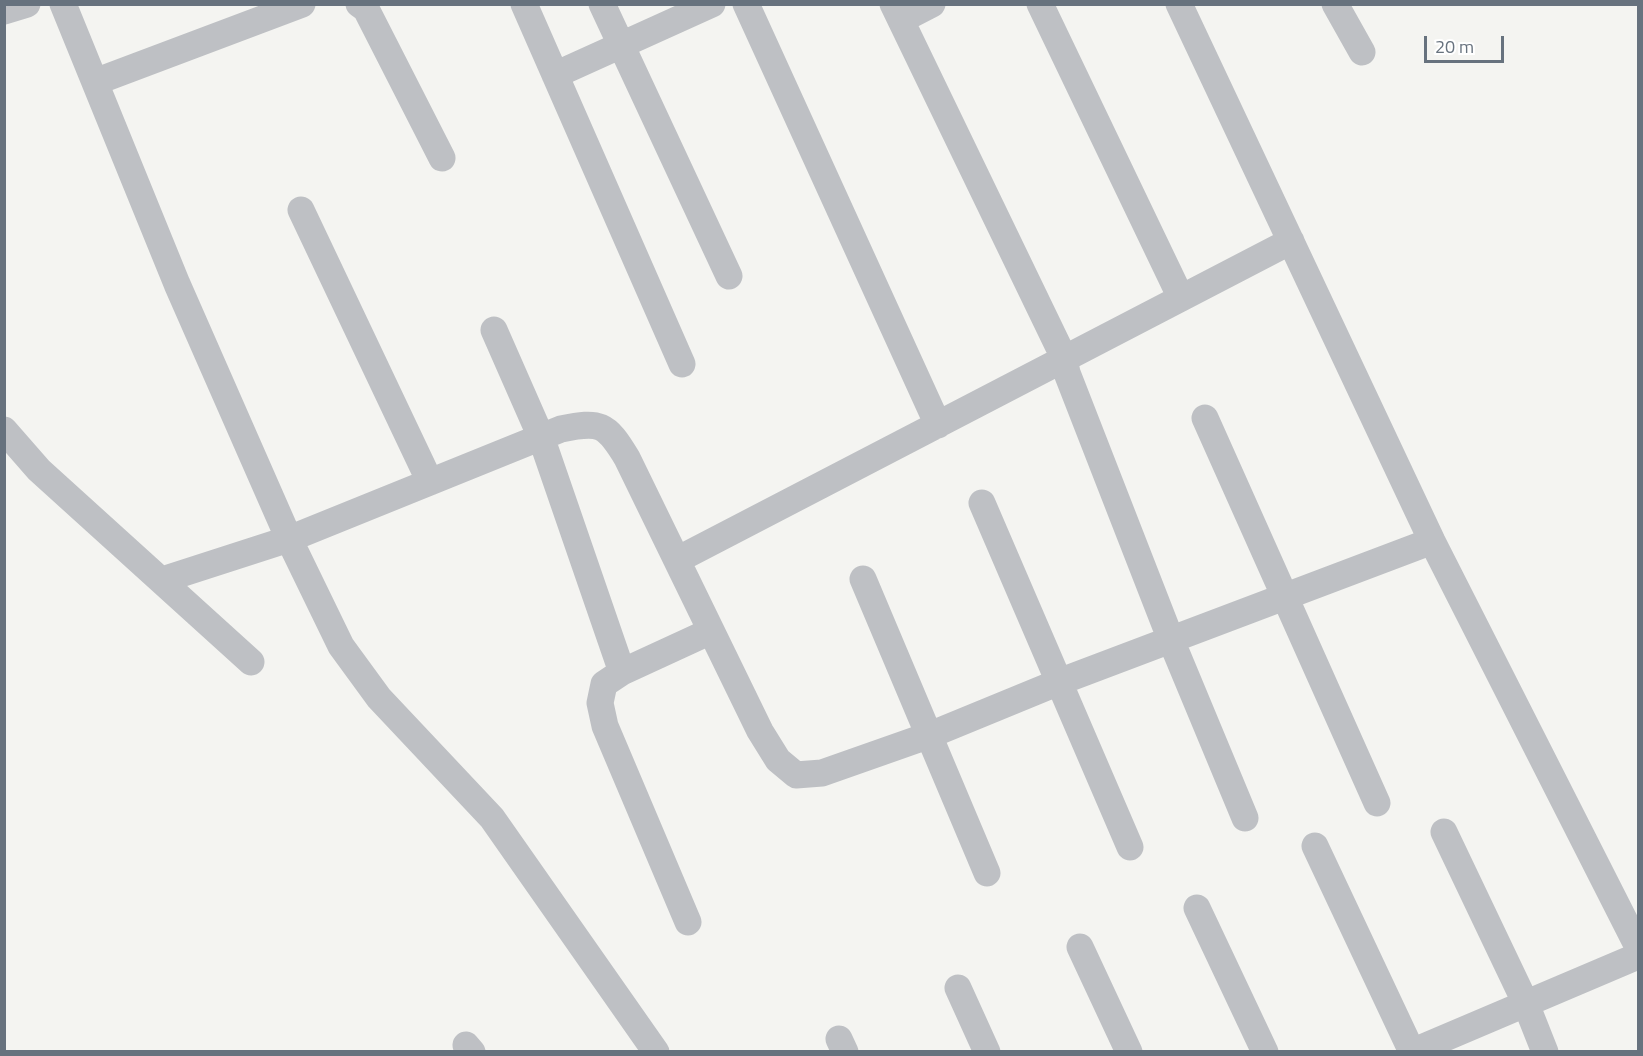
<!DOCTYPE html>
<style>
body{margin:0}
#map{position:relative;width:1643px;height:1056px;overflow:hidden;background:#f4f4f1;font-family:"Titillium Web",sans-serif}
canvas{display:block}
.frame{position:absolute;inset:0;border:6px solid #67727e;pointer-events:none}
.scale{position:absolute;left:1424px;top:36px;width:80px;height:27px;box-sizing:border-box;border:3px solid #67727e;border-top:0;padding-left:8px;font-size:18px;line-height:21px;white-space:nowrap;color:#67727e;-webkit-text-stroke:4px #fff;paint-order:stroke}
</style>
<div id="map">
<canvas width="1643" height="1056"></canvas>
<div class="frame"></div>
<div class="scale">20 m</div>
</div>
<script>
const ctx = document.querySelector('canvas').getContext('2d');
ctx.lineJoin = 'round';
function strokePath(path, color, width, dash) { ctx.strokeStyle = color; ctx.lineWidth = width; ctx.lineCap = dash ? 'butt' : 'round'; ctx.setLineDash(dash || []); ctx.stroke(path); }
const minor = new Path2D(`
 M 63,4 L 177,284 L 289,539 L 341,646 L 379,698 L 492,818 L 656,1052
 M 359,4 L 366,9 L 442,158
 M 524,4 L 682,364
 M 602,4 L 729,276
 M 746,4 L 938,425
 M 893,4 L 1064,358 L 1067,373 L 1171,640 L 1245,818
 M 1040,4 L 1181,298
 M 1179,4 L 1432,541 L 1638,947
 M 1335,4 L 1362,52
 M 4,11 L 27,4
 M 901,20 L 932,4
 M 555,75 L 712,4
 M 95,82 L 302,4
 M 301,210 L 430,482
 M 494,330 L 541,437 L 622,672
 M 1205,418 L 1377,803
 M 4,430 L 39,470 L 251,662
 M 982,503 L 1130,847
 M 677,560 L 1291,241
 M 863,579 L 987,873
 M 162,580 L 289,539 L 561,429 C 600,421 606,423 627,458 L 760,731 L 778,760 L 796,775 L 822,773 L 930,735 L 1059,682 L 1432,541
 M 1444,832 L 1526,1004 L 1545,1052
 M 1315,846 L 1412,1052
 M 1197,908 L 1265,1052
 M 688,922 L 605,726 L 600,703 L 604,684 L 622,672 L 711,631
 M 1080,947 L 1129,1052
 M 958,988 L 987,1052
 M 839,1039 L 845,1052
 M 466,1045 L 472,1052
 M 1412,1052 L 1638,956`);
strokePath(minor, '#bec0c4', 27);
</script>
